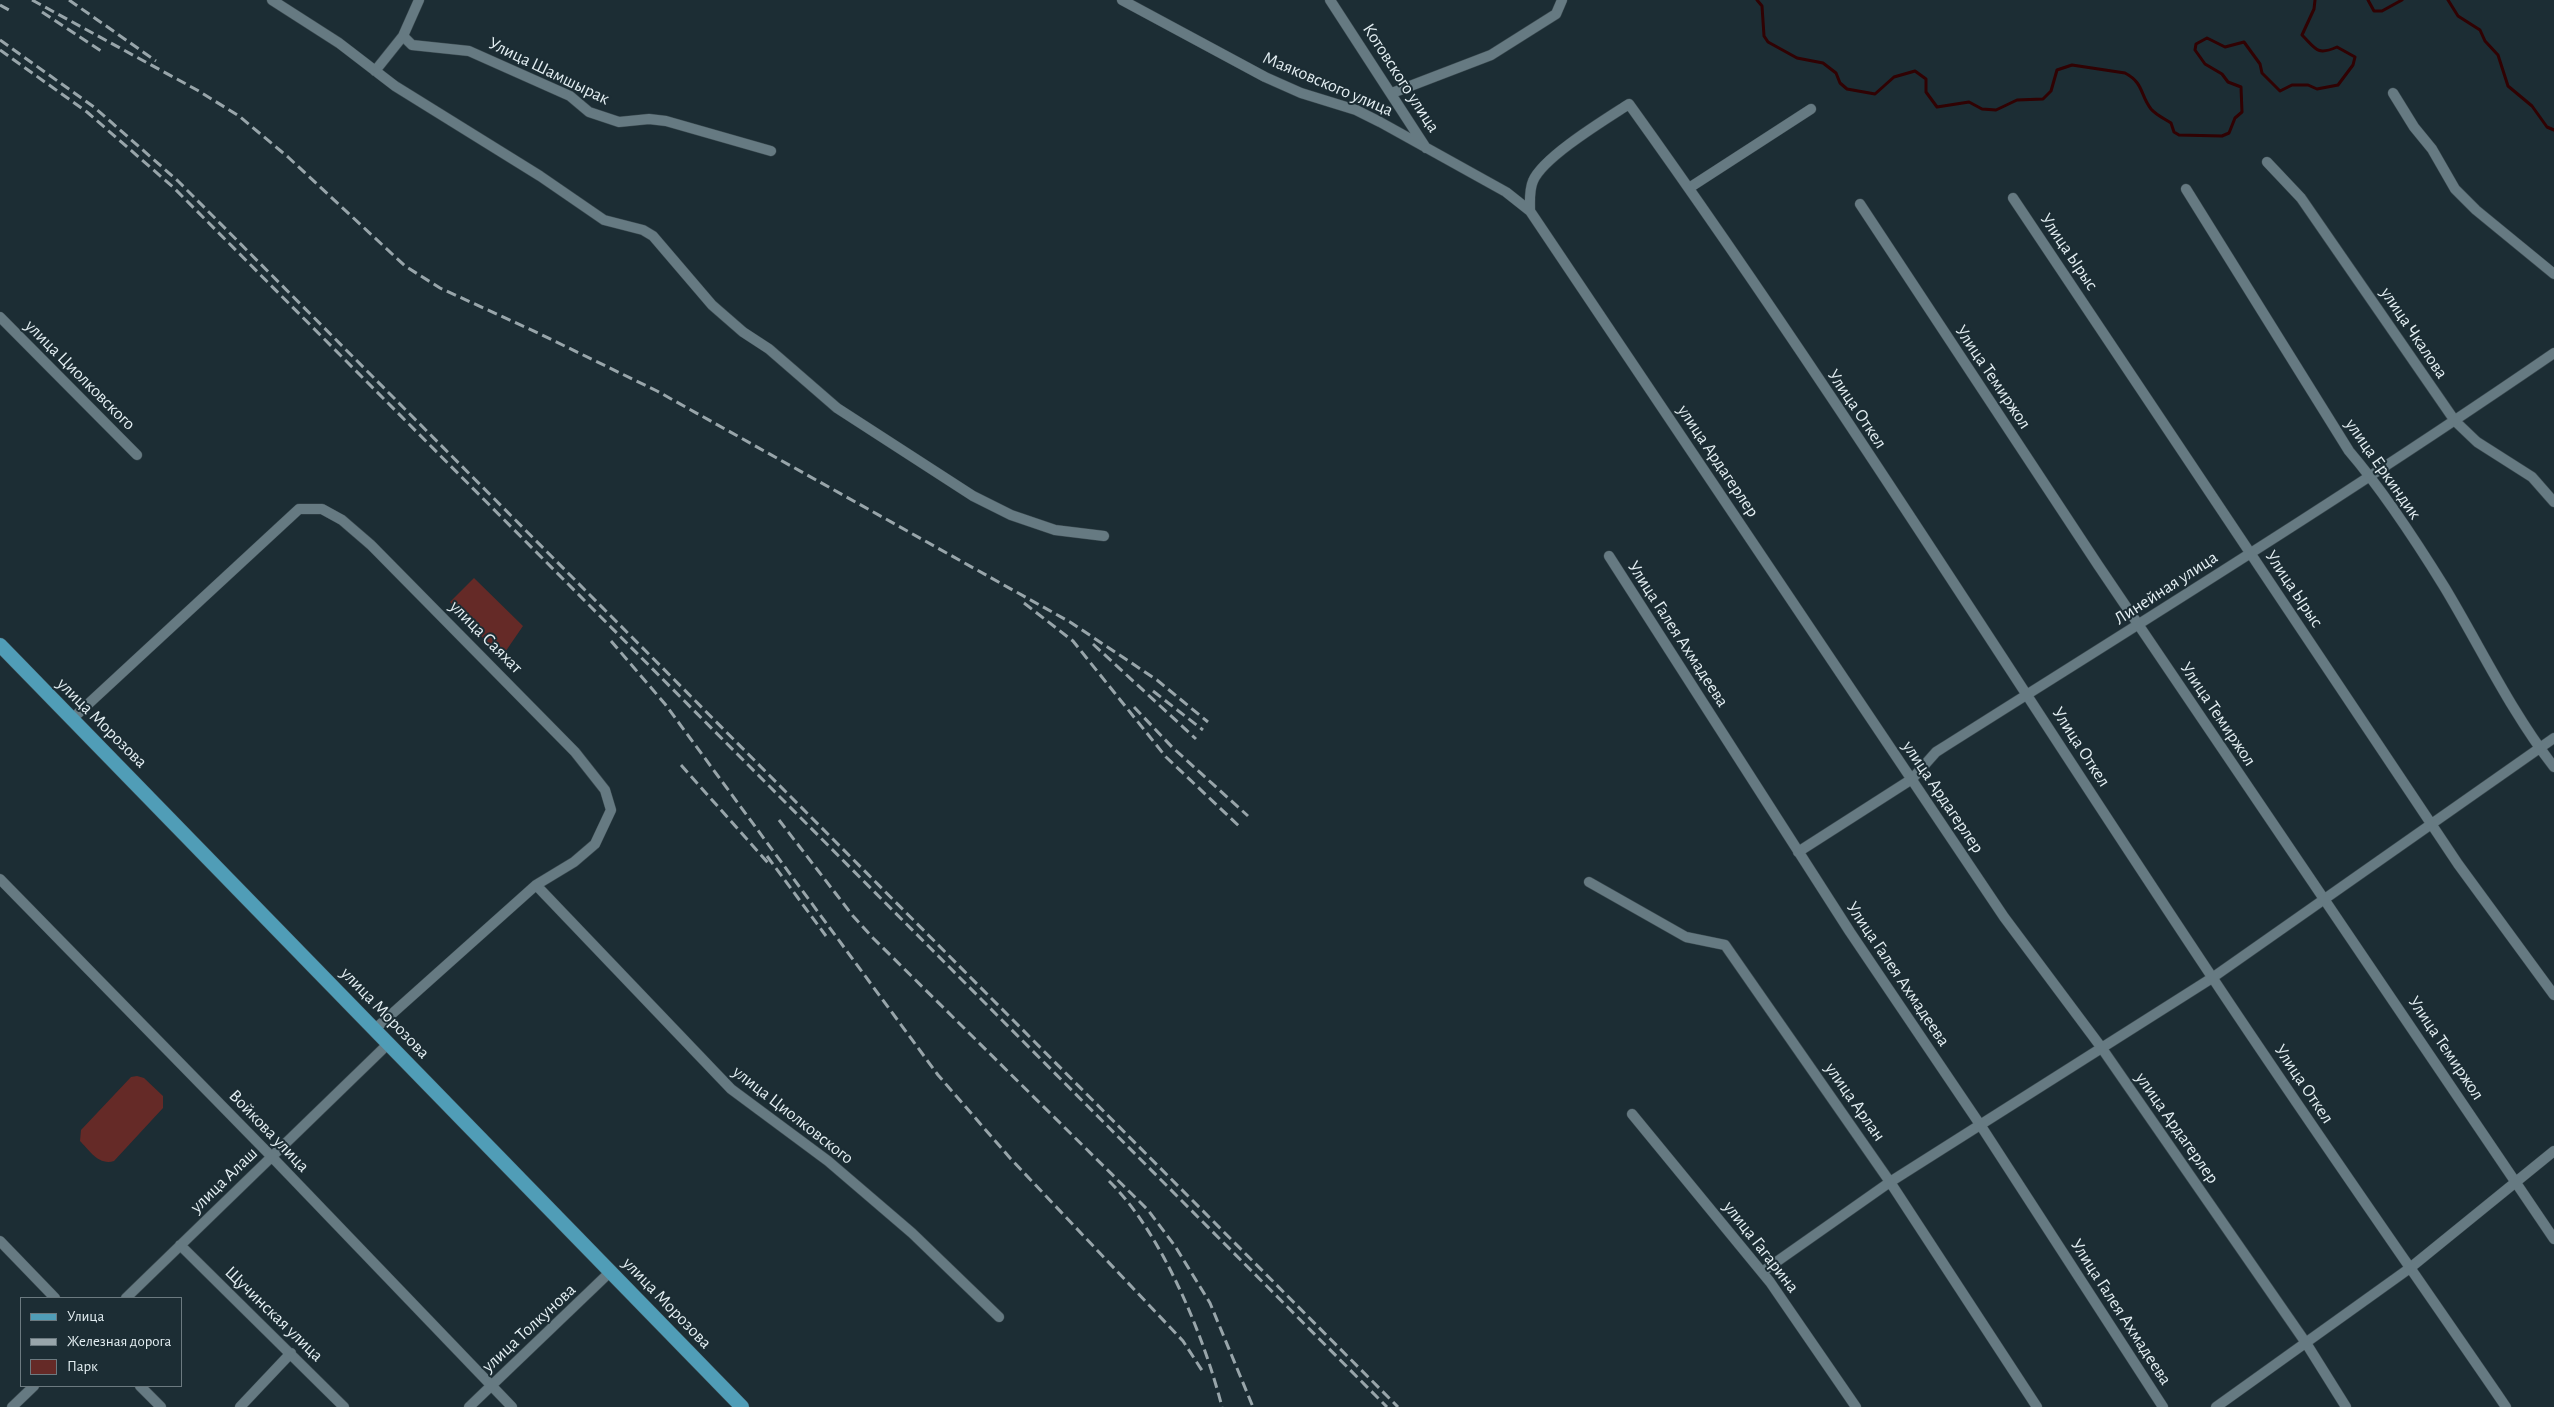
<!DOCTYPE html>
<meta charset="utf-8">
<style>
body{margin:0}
#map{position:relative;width:2554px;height:1407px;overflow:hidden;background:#1c2d34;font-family:"Alegreya Sans",sans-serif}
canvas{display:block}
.legend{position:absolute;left:20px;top:1297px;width:162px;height:90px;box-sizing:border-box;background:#1c2d34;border:1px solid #6c7a80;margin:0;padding:6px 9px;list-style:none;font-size:15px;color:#e3eef2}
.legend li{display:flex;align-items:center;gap:10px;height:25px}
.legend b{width:25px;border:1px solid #6c7a80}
</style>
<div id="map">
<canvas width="2554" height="1407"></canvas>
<ul class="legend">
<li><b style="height:6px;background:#509db7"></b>Улица</li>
<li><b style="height:6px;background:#98a5aa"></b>Железная дорога</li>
<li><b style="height:14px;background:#652a27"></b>Парк</li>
</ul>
</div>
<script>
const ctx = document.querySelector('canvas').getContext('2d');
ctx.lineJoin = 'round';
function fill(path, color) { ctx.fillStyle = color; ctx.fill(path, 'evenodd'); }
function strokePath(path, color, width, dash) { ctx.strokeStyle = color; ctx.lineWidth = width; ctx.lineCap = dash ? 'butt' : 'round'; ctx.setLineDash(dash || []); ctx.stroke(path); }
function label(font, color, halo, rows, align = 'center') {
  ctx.font = font + ' "Alegreya Sans",sans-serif'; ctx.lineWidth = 4; ctx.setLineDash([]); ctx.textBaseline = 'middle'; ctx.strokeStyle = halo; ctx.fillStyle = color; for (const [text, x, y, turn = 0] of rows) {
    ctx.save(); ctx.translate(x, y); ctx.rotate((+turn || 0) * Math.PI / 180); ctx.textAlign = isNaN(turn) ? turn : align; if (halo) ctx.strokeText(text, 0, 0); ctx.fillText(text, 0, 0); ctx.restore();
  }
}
const green = new Path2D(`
 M 474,578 L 523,626 L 501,658 L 450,602 Z
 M 137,1076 L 144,1078 L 163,1096 L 163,1108 L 114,1161 C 99,1166 89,1150 80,1141 L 81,1130 L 131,1077 Z`);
const stream = new Path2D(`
 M 1757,0 L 1762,6 L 1764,36 L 1768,42 L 1797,58 L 1823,63 L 1836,73 L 1840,83 L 1847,89 L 1875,94 L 1894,77 L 1915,71 L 1926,79 L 1926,92 L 1937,107 L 1969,102 L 1982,109 L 1996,110 L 2017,100 L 2043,99 L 2051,91 L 2057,70 L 2072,65 L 2125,73 C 2144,83 2140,95 2151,109 C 2156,115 2165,119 2171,123 L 2174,132 L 2179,135 L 2222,136 L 2229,133 L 2235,118 L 2242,112 L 2241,87 L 2228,82 L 2222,74 L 2205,64 L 2195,50 L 2196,44 L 2207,38 L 2225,47 L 2244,42 L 2260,64 L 2262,73 L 2280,91 L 2292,85 L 2308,85 L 2317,89 L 2338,85 L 2353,65 L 2355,57 L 2337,47 C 2317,56 2316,49 2302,35 L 2314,9 L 2315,0
 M 2368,0 L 2374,11 L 2382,11 L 2402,0
 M 2448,0 L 2458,16 L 2480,30 L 2485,41 L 2498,55 L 2508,86 L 2532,106 L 2547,127 L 2554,130`);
const minor = new Path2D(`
 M 272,0 L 339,43 L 395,86 L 540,176 L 604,220 L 643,230 L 653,236 L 712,305 L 743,332 L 769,349 L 837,408 L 973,496 L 1011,515 L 1055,530 L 1104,536
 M 1122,0 L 1265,77 L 1301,93 L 1356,110 L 1380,122 L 1506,192 L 1530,211 L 2004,917 L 2101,1047 L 2306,1343 L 2346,1407
 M 1330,0 L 1426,148
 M 403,36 L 412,45 L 469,51 L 570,96 L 589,112 L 619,122 L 649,119 L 666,121 L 771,151
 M 375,71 L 403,36 L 419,0
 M 1392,93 L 1491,55 L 1556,14 L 1562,0
 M 2393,93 L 2414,127 L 2432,149 L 2455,189 L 2476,210 L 2554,274
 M 2267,162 L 2301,198 L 2455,421 L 2477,442 L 2532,477 L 2554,502
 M 1689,188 L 1811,109
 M 2186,189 L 2349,451 C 2385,493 2416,541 2445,588 C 2481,648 2511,712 2554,767
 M 2013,198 L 2458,864 L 2554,995
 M 1860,204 L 2098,565 L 2554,1239
 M 1530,211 C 1530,201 1529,190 1533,181 C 1543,157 1606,119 1629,104 C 1833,388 2018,686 2212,977 C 2308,1122 2408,1264 2506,1407
 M 0,317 L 137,455
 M 1609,556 L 1850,932 L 1981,1126 L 2163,1407
 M 72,719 L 299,509 L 322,509 L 342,520 L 371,545 L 575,752 L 605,790 L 611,810 L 595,844 L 574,862 L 536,885 L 375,1029
 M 1798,852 L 1912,779 L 1936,752 C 2143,621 2352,492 2554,353
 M 0,879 L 271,1156 L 512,1407
 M 1589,882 L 1686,937 L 1725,945 L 1890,1182 L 2037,1407
 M 536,885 L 731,1089 L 828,1161 L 912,1233 L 999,1317
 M 1632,1114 L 1770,1282 L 1856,1407
 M 0,1241 L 55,1298
 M 180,1245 L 344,1407
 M 1762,1272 L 1890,1182 L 2212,978 L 2554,738
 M 126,1298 L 389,1043
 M 140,1386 L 161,1407
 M 12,1407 L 34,1386
 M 240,1407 L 291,1353
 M 469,1407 L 610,1272
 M 2216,1407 L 2410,1268 L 2554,1151`);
const major = new Path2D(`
 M 0,645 L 742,1407`);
const rail = new Path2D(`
 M 32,0 L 197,90 L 239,116 L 288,157 L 405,266 L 440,288 L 538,333 L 657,391 L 1070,622 L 1157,680 L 1208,722
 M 69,0 L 156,61
 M 0,5 L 9,10
 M 42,12 L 104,53
 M 0,40 L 94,107 L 178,181 L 1398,1407
 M 0,50 L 87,112 L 173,187 L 1387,1407
 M 1024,603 L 1073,641 L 1166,757 L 1240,827
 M 611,641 L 665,704 L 938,1075 L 1010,1158 L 1183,1341 L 1203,1372
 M 1093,644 L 1196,739
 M 1153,691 L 1203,730
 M 1134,707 L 1172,747 L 1248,816
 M 681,765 L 769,864
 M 779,820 L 853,916 L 873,938 L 1148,1210 L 1175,1246 L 1210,1303 L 1253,1407
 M 767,856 L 826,936
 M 1109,1181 C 1162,1233 1204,1336 1222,1407`);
const streetNames = [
 ["Улица Шамшырак",549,71,26],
 ["Котовского улица",1401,78,57],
 ["Маяковского улица",1328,84,23],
 ["Улица Ырыс",2069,252,56],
 ["улица Чкалова",2414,333,56],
 ["улица Циолковского",80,375,45],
 ["Улица Темиржол",1993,377,56],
 ["Улица Откел",1857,409,56],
 ["улица Ардагерлер",1718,461,56],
 ["улица Еркиндик",2383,469,55],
 ["Линейная улица",2166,588,-33],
 ["Улица Ырыс",2294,589,56],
 ["Улица Галея Ахмадеева",1678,634,57],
 ["улица Саяхат",486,637,45],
 ["Улица Темиржол",2218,714,56],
 ["улица Морозова",102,723,45],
 ["Улица Откел",2081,747,57],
 ["улица Ардагерлер",1943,797,56],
 ["Улица Галея Ахмадеева",1898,974,56],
 ["улица Морозова",385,1013,46],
 ["Улица Темиржол",2446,1048,56],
 ["Улица Откел",2304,1084,56],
 ["улица Арлан",1855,1102,55],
 ["улица Циолковского",793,1115,38],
 ["улица Ардагерлер",2177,1128,55],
 ["Войкова улица",269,1131,46],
 ["улица Алаш",224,1180,-44],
 ["улица Гагарина",1761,1247,52],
 ["улица Морозова",667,1303,46],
 ["Улица Галея Ахмадеева",2121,1312,57],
 ["Щучинская улица",274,1314,44],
 ["улица Толкунова",529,1328,-43]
];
fill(green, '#652a27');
strokePath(stream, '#300203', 3);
strokePath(minor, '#3a494f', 11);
strokePath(major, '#3a494f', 15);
strokePath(minor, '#667a82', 10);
strokePath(major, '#509db7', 14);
strokePath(rail, '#98a5aa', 3, [10, 5]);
label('18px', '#e3eef2', '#1c2d34', streetNames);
</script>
